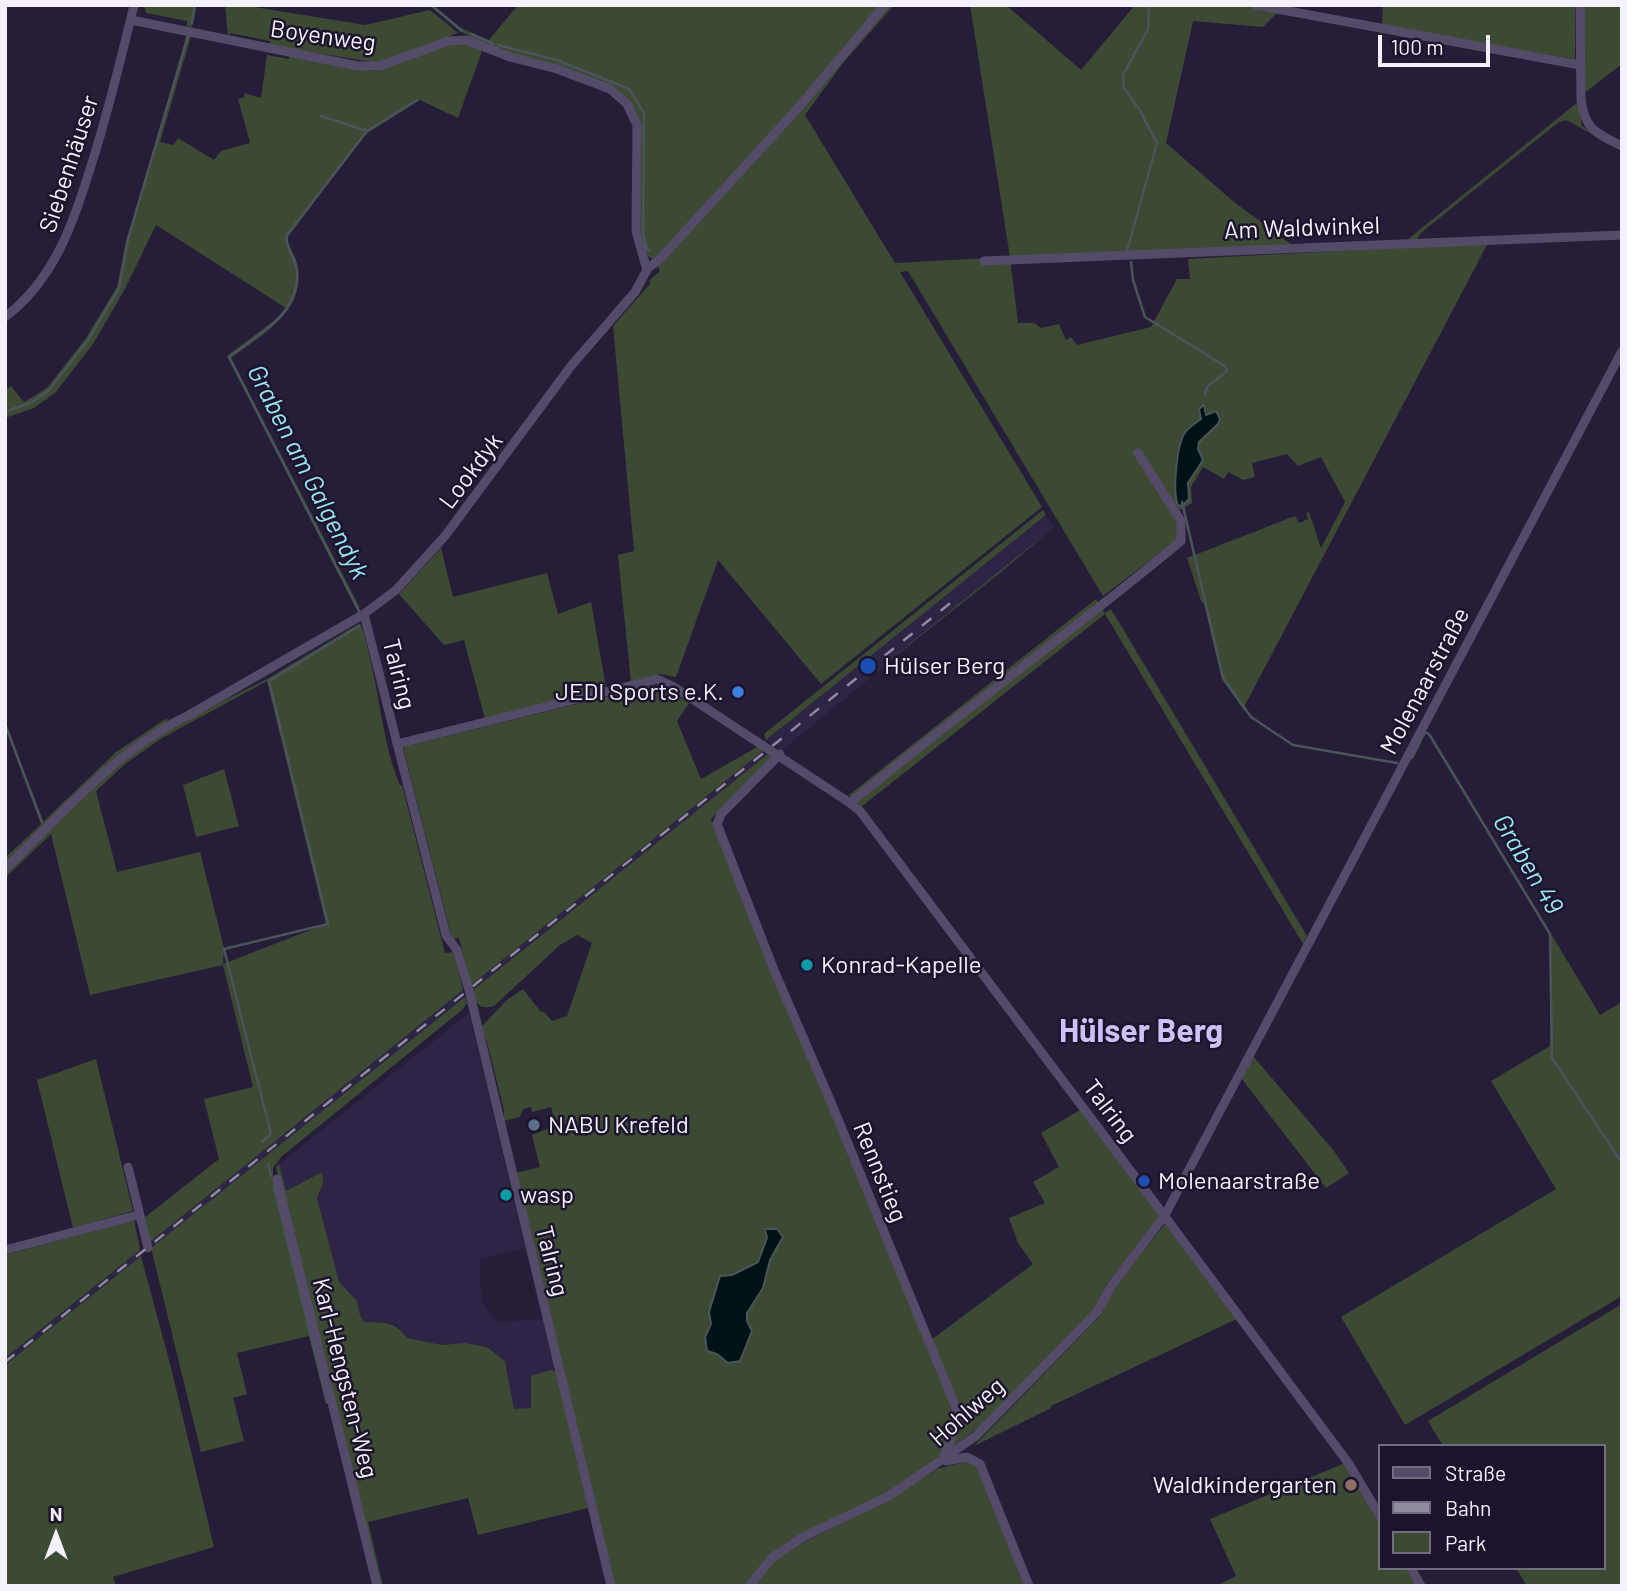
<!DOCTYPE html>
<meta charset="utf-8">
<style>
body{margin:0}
#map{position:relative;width:1627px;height:1591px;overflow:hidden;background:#261e38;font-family:Barlow,sans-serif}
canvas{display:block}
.frame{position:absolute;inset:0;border:7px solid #f4f1fc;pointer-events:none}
.legend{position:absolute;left:1378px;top:1444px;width:228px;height:126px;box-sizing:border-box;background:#1c142d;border:2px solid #726c80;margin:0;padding:9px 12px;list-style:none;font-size:21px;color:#f4f1fc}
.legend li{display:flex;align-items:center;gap:14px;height:35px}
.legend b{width:35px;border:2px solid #726c80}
.north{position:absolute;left:21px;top:1500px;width:70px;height:70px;-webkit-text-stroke:5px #1c142d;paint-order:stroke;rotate:0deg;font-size:19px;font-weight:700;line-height:28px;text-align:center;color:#f4f1fc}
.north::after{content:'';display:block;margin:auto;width:24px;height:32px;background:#f4f1fc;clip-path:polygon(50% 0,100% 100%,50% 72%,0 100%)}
.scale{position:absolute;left:1378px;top:35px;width:112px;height:32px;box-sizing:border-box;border:4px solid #f4f1fc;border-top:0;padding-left:9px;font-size:21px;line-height:24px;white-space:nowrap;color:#f4f1fc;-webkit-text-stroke:5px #1c142d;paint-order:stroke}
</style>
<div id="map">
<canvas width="1627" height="1591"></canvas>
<div class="frame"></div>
<ul class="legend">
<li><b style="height:9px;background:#544b69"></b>Straße</li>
<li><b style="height:9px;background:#908b9d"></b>Bahn</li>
<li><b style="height:19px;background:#3c4a33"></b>Park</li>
</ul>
<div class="north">N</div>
<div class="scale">100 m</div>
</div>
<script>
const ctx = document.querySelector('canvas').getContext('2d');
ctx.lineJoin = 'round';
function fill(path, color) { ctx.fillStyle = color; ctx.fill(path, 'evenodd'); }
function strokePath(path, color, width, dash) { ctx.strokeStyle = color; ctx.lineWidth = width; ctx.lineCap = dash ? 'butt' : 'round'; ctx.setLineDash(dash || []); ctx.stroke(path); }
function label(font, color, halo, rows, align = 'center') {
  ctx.font = font + ' Barlow,sans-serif'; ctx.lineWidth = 5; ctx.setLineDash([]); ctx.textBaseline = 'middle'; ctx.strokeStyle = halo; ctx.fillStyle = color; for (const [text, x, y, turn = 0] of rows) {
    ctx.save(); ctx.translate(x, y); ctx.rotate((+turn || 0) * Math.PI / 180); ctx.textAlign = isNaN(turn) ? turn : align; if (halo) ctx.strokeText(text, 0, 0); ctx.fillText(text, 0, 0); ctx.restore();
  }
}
const built = new Path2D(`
 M 1046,515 L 1054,527 L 781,751 L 766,740 Z
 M 764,750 L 769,753 L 472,991 L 471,985 Z
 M 463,990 L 465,997 L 151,1248 L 150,1242 Z
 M 469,1013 L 525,1248 L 480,1259 L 481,1301 L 495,1322 L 543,1319 L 556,1372 L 531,1409 L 514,1409 L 505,1361 L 487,1347 L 465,1343 L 442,1345 L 407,1338 L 399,1327 L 392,1323 L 364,1322 L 360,1315 L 357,1301 L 339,1283 L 317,1198 L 322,1172 L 286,1191 L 279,1164 Z
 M 140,1250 L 141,1256 L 5,1365 L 5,1358 Z`);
const green = new Path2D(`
 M 144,5 L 197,5 L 192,27 L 187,26 L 187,21 L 146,13 Z
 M 225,5 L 242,5 L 365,25 L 430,10 L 458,33 L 377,63 L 270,45 L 270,41 L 230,33 L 228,37 Z
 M 429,5 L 433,5 L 461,28 L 489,40 L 518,5 L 882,5 L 768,139 L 658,257 L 652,259 L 648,256 L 640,238 L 640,137 L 627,99 L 477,40 L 462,32 Z
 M 887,5 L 894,5 L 843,63 L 805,115 L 895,263 L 1010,257 L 970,5 L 1006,5 L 1081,70 L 1135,5 L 1240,5 L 1278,12 L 1263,27 L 1193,21 L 1166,143 L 1234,202 L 1292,245 L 1010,258 L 1018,323 L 1034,323 L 1041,328 L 1059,324 L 1066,340 L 1071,337 L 1077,345 L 1151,327 L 1177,279 L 1190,279 L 1188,259 L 1488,243 L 1243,709 L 1222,679 L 1204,604 L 1201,601 L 1187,558 L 1295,516 L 1299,523 L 1308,519 L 1306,513 L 1309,512 L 1321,548 L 1345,502 L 1321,457 L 1298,466 L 1287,454 L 1252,463 L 1255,477 L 1243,480 L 1228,472 L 1224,479 L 1203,467 L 1191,487 L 1192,503 L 1178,511 L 1178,539 L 1103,596 L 908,271 L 900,272 L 1042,507 L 821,684 L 718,560 L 676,677 L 660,674 L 631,682 L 618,555 L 634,551 L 613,326 L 650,284 L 650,280 L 660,271 L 657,264 ZM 1201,419 L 1198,446 L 1203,460 L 1188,483 L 1189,499 C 1179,466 1169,442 1201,419 Z
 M 1383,5 L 1575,5 L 1575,59 L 1382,26 Z
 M 1583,5 L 1622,5 L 1622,64 L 1587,91 L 1584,91 Z
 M 187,34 L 191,36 L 160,142 L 174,145 L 178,138 L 214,160 L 221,151 L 250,143 L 238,99 L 245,97 L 244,93 L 261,98 L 267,55 L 289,59 L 290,56 L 371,71 L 382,70 L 447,45 L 466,44 L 557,73 L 482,51 L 458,118 L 420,100 L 366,134 L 287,238 C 289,248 297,257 298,269 C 304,313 262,334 231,358 L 360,608 L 357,610 L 227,356 L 279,317 L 286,308 L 156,225 L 125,289 L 93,344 L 55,393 L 34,408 L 5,418 L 5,390 L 11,386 L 24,402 L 47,388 L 86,338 L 117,287 L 126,241 L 147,175 Z
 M 1578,102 L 1582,126 L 1622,150 L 1566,120 L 1559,122 L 1422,232 L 1417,239 L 1407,240 Z
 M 1043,510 L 1046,515 L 766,740 L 764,734 Z
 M 1054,527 L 1000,573 L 861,683 Z
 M 441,548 L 453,597 L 547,573 L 558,614 L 591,602 L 606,688 L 485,719 L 464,640 L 444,645 L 399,594 Z
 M 1096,599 L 1105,613 L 1111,609 L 1307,936 L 1303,944 L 1105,614 L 861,807 L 849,795 Z
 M 360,623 C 365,634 367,647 370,659 C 381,702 383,745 400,785 L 402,785 L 445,953 L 454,952 L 463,990 L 150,1242 L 144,1218 L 219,1159 L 204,1099 L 253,1087 L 223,965 L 90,995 L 51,834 L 5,878 L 5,873 L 125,757 L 169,728 L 267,679 ZM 267,681 L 326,924 L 223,964 L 224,948 L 200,852 L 117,872 L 96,791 L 125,764 L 162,738 Z
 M 653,685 L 663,686 L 689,703 L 677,721 L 701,779 L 759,746 L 764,750 L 471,985 L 459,938 L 452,939 L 403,747 Z
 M 167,718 L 168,723 L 137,741 L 121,753 L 5,865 L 5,858 L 41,824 L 5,727 L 5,721 L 43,822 L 116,752 Z
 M 769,753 L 773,756 L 711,819 L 951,1401 L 956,1424 L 942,1454 L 887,1493 L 775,1551 L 743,1586 L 615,1586 L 516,1173 L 540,1167 L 532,1135 L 556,1125 L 551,1107 L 532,1112 L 531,1107 L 523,1109 L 520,1117 L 504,1121 L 504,1110 L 487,1042 L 481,1027 L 508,999 L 523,989 L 541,1012 L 543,1011 L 552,1021 L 567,1016 L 592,943 L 577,935 L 560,945 L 494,1006 C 480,1010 475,1004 472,991 ZM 783,1237 L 770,1260 L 763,1288 L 747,1313 L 747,1321 L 752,1331 L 740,1361 L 728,1363 L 717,1354 L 705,1337 L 731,1276 L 758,1262 L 767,1238 Z
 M 224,769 L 239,826 L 196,837 L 183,785 Z
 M 1551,934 L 1600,1015 L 1622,1002 L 1622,1296 L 1405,1425 L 1341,1317 L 1556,1189 L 1491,1081 L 1550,1046 Z
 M 465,997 L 467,1003 L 463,1009 L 281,1157 L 273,1168 L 273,1177 L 329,1404 L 326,1404 L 309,1336 L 237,1353 L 247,1394 L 233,1398 L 244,1441 L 201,1452 L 151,1248 Z
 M 1253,1056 L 1334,1151 L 1349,1173 L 1326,1188 L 1241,1078 Z
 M 96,1059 L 133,1211 L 73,1228 L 37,1080 Z
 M 1080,1110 L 1160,1216 L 1107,1284 L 1095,1310 L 986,1422 L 951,1448 L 960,1421 L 931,1340 L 1033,1264 L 1018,1243 L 1009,1218 L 1045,1203 L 1033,1182 L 1059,1167 L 1041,1133 Z
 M 279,1164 L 286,1191 L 322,1172 L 323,1183 L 317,1198 L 339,1282 L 357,1301 L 360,1315 L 364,1322 C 385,1323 394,1320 407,1338 L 442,1345 L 465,1343 L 487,1347 L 505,1361 L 514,1409 L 531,1408 L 531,1376 L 551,1370 L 556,1372 L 588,1508 L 478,1535 L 468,1498 L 368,1522 L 383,1586 L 380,1586 L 276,1167 Z
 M 134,1220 L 140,1250 L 5,1358 L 5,1255 Z
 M 1165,1224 L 1237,1319 L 1051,1406 L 1051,1408 L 974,1446 L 1100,1316 L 1114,1288 Z
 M 141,1256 L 171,1368 L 214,1547 L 113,1577 L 116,1586 L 5,1586 L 5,1365 Z
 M 1622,1304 L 1622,1586 L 1527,1586 L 1516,1568 L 1604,1568 L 1604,1446 L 1443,1446 L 1428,1421 Z
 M 968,1461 L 978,1468 L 1024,1586 L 752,1586 L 775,1560 L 806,1541 L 883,1503 L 937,1469 Z
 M 1345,1463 L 1380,1523 L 1380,1568 L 1407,1568 L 1417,1586 L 1216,1586 L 1236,1576 L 1210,1519 Z`);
const water = new Path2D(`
 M 1204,405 L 1206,415 L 1216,411 L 1220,419 L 1218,424 L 1199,442 L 1198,449 L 1203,460 L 1188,483 L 1189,499 L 1182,506 L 1178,505 C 1172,492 1177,446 1184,434 C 1188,427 1196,423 1201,419 L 1199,409 Z
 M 765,1229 L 777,1229 L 783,1237 L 770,1260 L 763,1288 L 747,1313 L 747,1321 L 752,1331 L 740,1361 L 728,1363 L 717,1354 L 707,1351 L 705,1337 L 711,1324 L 709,1312 L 720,1276 L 732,1275 L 758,1262 L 767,1238 Z`);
const stream = new Path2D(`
 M 431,5 L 462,31
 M 192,23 L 195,5
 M 471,34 L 494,44
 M 498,45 L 557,60 L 629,89 L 644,113 L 643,232 L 647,249 L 650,251
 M 321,116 L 367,131
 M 1127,251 L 1157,143 L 1139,109 L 1124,88 L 1123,75 L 1148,29 L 1149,5
 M 1131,262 L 1133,280 L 1145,317 L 1225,366 L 1227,371 L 1207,387 L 1205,395
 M 5,412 L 32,402 L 49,390 L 88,340 L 119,288 L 128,239 L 188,36
 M 1182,502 L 1223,678 L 1251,717 L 1293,745 L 1397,763
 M 359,611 L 229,357 C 259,334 300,314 297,271 C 296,258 284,246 287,235 L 367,131 L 417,100
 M 5,724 L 42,822
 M 1412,758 L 1425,732 L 1429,734 L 1550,934 L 1552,1058 L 1622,1163
 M 262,1142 L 271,1134 L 224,949 L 328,924 L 269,681 L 359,626
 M 268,1164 L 271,1176
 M 274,1186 L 327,1402`);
const minor = new Path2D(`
 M 1256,5 L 1580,65
 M 1580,5 L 1581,99 C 1584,129 1597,134 1622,146
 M 131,20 L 358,66 L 380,66 L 448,41 L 467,40 L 510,57 L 557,69 L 610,89 L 627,104 L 637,125 L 636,231 L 647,270
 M 984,261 L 1622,235
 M 5,317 C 55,279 73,223 91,166 C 108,113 121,59 134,5
 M 364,614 L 446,935 L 457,950 L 469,990 L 611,1586
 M 397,744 L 657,679 L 674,687 L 850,803 L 860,811 L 1160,1210 L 1349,1464 L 1380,1516
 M 780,754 L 721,814 L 717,824 L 774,970 L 831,1102 L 958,1413 L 958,1422 L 942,1460
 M 850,803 C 959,713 1073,631 1181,541 L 1181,521 L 1138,453
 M 5,869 C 63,813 116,750 189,715 L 364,614 L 396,590 L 445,536 L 571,366 L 635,292 L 648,268 L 659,260 L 798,108 L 885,5
 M 128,1167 L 148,1248
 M 277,1179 L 377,1586
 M 5,1250 L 138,1215
 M 946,1461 L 967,1457 L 980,1464 L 1029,1586
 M 1411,1568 L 1421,1586
 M 749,1586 L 772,1558 L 803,1537 L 889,1496 L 976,1436 L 1097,1312 L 1112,1285 L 1165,1215 L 1622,351`);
const rail = new Path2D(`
 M 5,1362 L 959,596`);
const markers = [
 [868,666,9,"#1a4fb4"],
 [738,692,7,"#3f7fe0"],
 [807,965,7,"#0f9aa8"],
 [534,1125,7,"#5c6f8a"],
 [1144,1181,7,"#1a4fb4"],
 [506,1195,7,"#0f9aa8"],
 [1351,1485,7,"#8d6e63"]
];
const streetNames = [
 ["Boyenweg",323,36,8],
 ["Siebenhäuser",69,164,-72],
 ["Am Waldwinkel",1302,228,-2],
 ["Lookdyk",471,471,-53],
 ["Talring",399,674,76],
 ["Molenaarstraße",1425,681,-62],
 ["Talring",1110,1111,53],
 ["Rennstieg",880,1172,68],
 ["Talring",552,1261,76],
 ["Karl-Hengsten-Weg",345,1378,76],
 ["Hohlweg",967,1412,-41]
];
const poiNames = [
 ["Hülser Berg",884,666],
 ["JEDI Sports e.K.",724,692,"right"],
 ["Konrad-Kapelle",821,965],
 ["NABU Krefeld",548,1125],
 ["Molenaarstraße",1158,1181],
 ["wasp",520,1195],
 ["Waldkindergarten",1337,1485,"right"]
];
const waterNames = [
 ["Graben am Galgendyk",308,472,63],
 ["Graben 49",1528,864,59]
];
const districtNames = [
 ["Hülser Berg",1141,1031]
];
fill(built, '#2e2445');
fill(green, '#3c4a33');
fill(water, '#001215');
strokePath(water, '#49555a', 2);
strokePath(stream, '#49555a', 2.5);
strokePath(minor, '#544b69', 9);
strokePath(rail, '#908b9d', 2.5, [12, 12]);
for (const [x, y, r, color] of markers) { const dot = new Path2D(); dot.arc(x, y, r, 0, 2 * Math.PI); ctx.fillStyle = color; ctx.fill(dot); strokePath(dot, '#1c142d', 2.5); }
label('24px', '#f4f1fc', '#1c142d', streetNames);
label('24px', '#f4f1fc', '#1c142d', poiNames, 'left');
label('italic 26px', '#97e5f3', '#1c142d', waterNames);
label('bold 32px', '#cec0f9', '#1c142d', districtNames);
</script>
